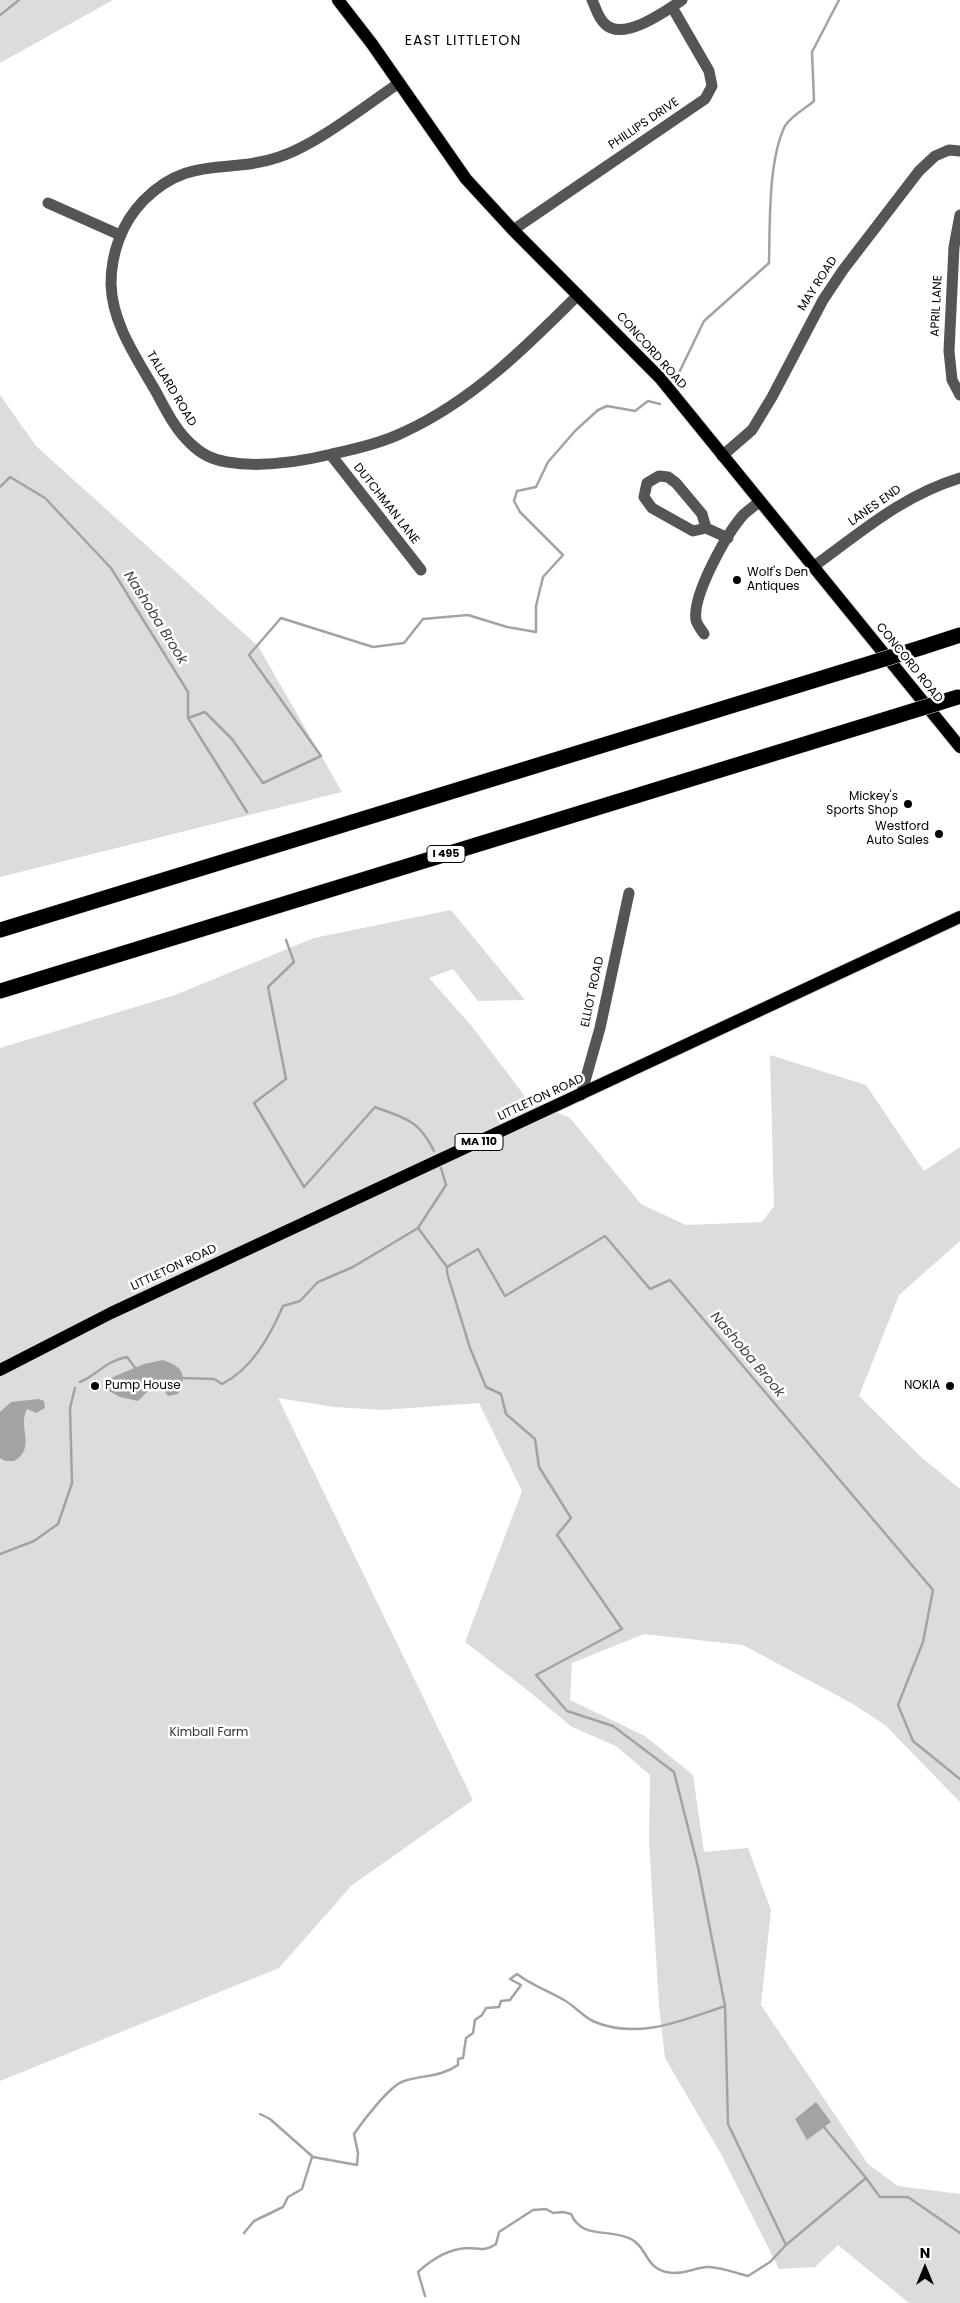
<!DOCTYPE html>
<style>
body{margin:0}
#map{position:relative;width:960px;height:2303px;overflow:hidden;background:#fff;font-family:Poppins,sans-serif}
canvas{display:block}
.north{position:absolute;left:900px;top:2243px;width:50px;height:50px;-webkit-text-stroke:4px #fff;paint-order:stroke;rotate:0deg;font-size:14px;font-weight:700;line-height:20px;text-align:center;color:#000}
.north::after{content:'';display:block;margin:auto;width:18px;height:22px;background:#000;clip-path:polygon(50% 0,100% 100%,50% 72%,0 100%)}
</style>
<div id="map">
<canvas width="960" height="2303"></canvas>
<div class="north">N</div>
</div>
<script>
const ctx = document.querySelector('canvas').getContext('2d');
ctx.lineJoin = 'round';
function fill(path, color) { ctx.fillStyle = color; ctx.fill(path, 'evenodd'); }
function strokePath(path, color, width, dash) { ctx.strokeStyle = color; ctx.lineWidth = width; ctx.lineCap = dash ? 'butt' : 'round'; ctx.setLineDash(dash || []); ctx.stroke(path); }
function label(font, color, halo, rows, align = 'center') {
  ctx.font = font + ' Poppins,sans-serif'; ctx.lineWidth = 5; ctx.setLineDash([]); ctx.textBaseline = 'middle'; ctx.strokeStyle = halo; ctx.fillStyle = color; for (const [text, x, y, turn = 0] of rows) {
    ctx.save(); ctx.translate(x, y); ctx.rotate((+turn || 0) * Math.PI / 180); ctx.textAlign = isNaN(turn) ? turn : align; if (halo) ctx.strokeText(text, 0, 0); ctx.fillText(text, 0, 0); ctx.restore();
  }
}
const green = new Path2D(`
 M 0,0 L 113,0 L 0,63 Z
 M 0,395 L 36,446 L 258,646 L 342,792 L 0,877 Z
 M 451,910 L 525,1000 L 478,1001 L 453,969 L 429,978 L 470,1024 L 527,1099 L 570,1118 L 641,1204 L 686,1225 L 762,1222 L 774,1206 L 770,1055 L 866,1085 L 924,1171 L 960,1147 L 960,1241 L 899,1295 L 859,1396 L 920,1456 L 960,1489 L 960,1802 L 885,1725 L 853,1704 L 743,1645 L 644,1634 L 572,1663 L 570,1700 L 645,1736 L 693,1775 L 704,1852 L 748,1848 L 771,1910 L 761,2005 L 868,2164 L 898,2186 L 960,2194 L 960,2303 L 909,2303 L 838,2245 L 815,2267 L 779,2269 L 721,2154 L 665,2058 L 659,2005 L 649,1841 L 650,1775 L 616,1746 L 572,1727 L 526,1689 L 465,1642 L 522,1491 L 479,1403 L 382,1410 L 334,1407 L 278,1398 L 473,1800 L 352,1885 L 279,1968 L 0,2081 L 0,1048 L 175,995 L 314,938 Z`);
const water = new Path2D(`
 M 163,1360 C 182,1366 188,1375 178,1394 L 168,1396 L 159,1384 L 156,1383 L 138,1401 L 120,1397 L 105,1389 L 104,1382 L 106,1380 L 144,1364 Z
 M 39,1399 L 44,1401 L 45,1408 L 36,1413 L 27,1409 C 17,1427 37,1448 14,1461 L 5,1461 L 0,1458 L 0,1412 L 11,1402 Z
 M 816,2102 L 831,2122 L 807,2140 L 795,2119 Z`);
const stream = new Path2D(`
 M 0,15 L 19,0
 M 675,381 L 704,321 L 769,263 C 770,225 768,160 785,126 C 790,117 806,108 814,101 L 812,52 L 839,0
 M 0,487 L 10,477 L 45,498 L 111,568 L 188,692 L 188,718 L 247,812
 M 188,718 L 205,712 L 232,739 L 263,783 L 321,756 L 249,655 L 281,618 L 373,647 L 404,643 L 423,619 L 468,615 L 507,627 L 536,632 L 536,606 L 543,577 L 563,555 L 520,512 L 514,501 L 517,491 L 536,487 L 548,462 L 575,431 L 598,410 L 607,406 L 635,411 L 648,401 L 660,404
 M 286,940 L 294,962 L 268,987 L 286,1079 L 254,1103 L 304,1187 L 375,1107 C 406,1119 418,1119 434,1151
 M 441,1168 L 446,1185 L 418,1228 L 447,1267 L 478,1249 L 505,1296 L 605,1236 L 650,1289 L 670,1280 L 933,1590 L 923,1642 L 898,1705 L 913,1741 L 960,1779
 M 447,1267 L 447,1273 L 470,1348 L 486,1387 L 501,1394 L 506,1414 L 535,1439 L 539,1467 L 571,1518 L 557,1535 L 622,1629 L 536,1675 L 567,1711 L 613,1726 L 674,1772 L 698,1867 L 725,2006 L 728,2124 L 786,2245 L 866,2178 L 880,2197 L 908,2197 L 960,2233
 M 182,1378 L 214,1379 L 222,1384 C 252,1369 270,1336 283,1306 L 300,1301 L 318,1282 L 353,1267 L 418,1228
 M 80,1382 C 99,1374 105,1361 127,1357 L 137,1370
 M 0,1554 L 34,1541 L 58,1524 L 72,1483 L 70,1408 L 75,1388
 M 260,2114 L 270,2119 L 313,2157 L 357,2165 L 358,2153 L 354,2134 C 363,2121 390,2085 404,2081 C 423,2075 441,2077 458,2065 L 458,2059 L 463,2058 L 466,2038 L 473,2033 L 475,2020 L 482,2015 L 486,2008 L 499,2007 L 501,2001 L 510,2000 L 521,1985 L 510,1979 L 517,1974 C 531,1985 549,1991 564,2000 C 575,2006 584,2018 595,2022 C 639,2040 683,2020 725,2006
 M 824,2127 L 866,2178
 M 244,2233 L 254,2221 L 283,2207 L 288,2197 L 302,2189 L 312,2157
 M 425,2296 L 418,2272 C 431,2260 449,2249 467,2248 C 479,2248 485,2252 496,2244 L 499,2232 L 533,2210 L 546,2209 L 553,2213 L 563,2212 L 571,2214 C 582,2240 610,2228 631,2239 C 647,2247 645,2267 666,2272 C 685,2276 696,2266 710,2267 C 723,2268 736,2273 748,2276 L 770,2262 L 786,2245`);
const minor = new Path2D(`
 M 592,0 C 596,8 598,18 605,24 C 623,42 666,11 682,0
 M 399,83 C 365,106 316,145 279,157 C 227,175 189,154 143,201 C 122,223 111,253 111,284 C 112,323 136,357 155,390 C 165,408 175,430 191,444 C 201,454 213,460 227,462 C 261,468 299,462 332,454 C 356,449 382,443 404,432 C 472,401 526,347 578,295
 M 48,203 L 120,235
 M 960,215 L 954,247 L 949,351 L 952,380 L 960,395
 M 513,230 L 705,99 L 712,86 L 709,71 L 672,7
 M 331,455 L 421,570
 M 722,456 L 752,430 L 772,397 L 823,300 L 843,270 L 919,171 L 935,156 L 949,150 L 960,151
 M 706,528 L 693,531 L 652,508 L 644,497 L 647,483 L 659,476 L 668,477 L 676,483 L 702,514 L 706,528 L 728,538
 M 813,567 C 860,533 903,495 960,478
 M 704,634 C 701,629 697,625 696,620 C 692,595 727,533 744,514 C 749,510 754,506 759,502
 M 581,1095 L 600,1028 L 629,893`);
const major = new Path2D(`
 M 338,0 L 372,44 L 466,179 L 513,230 L 660,378 L 960,747
 M 0,1370 L 111,1313 L 960,917`);
const highway = new Path2D(`
 M 920,648 L 960,635
 M 0,930 L 858,667
 M 0,991 L 893,717`);
const highwayBridge = new Path2D(`
 M 858,667 L 920,648
 M 893,717 L 958,697`);
const markers = [
 [737,580,5,"#000"],
 [908,804,5,"#000"],
 [939,834,5,"#000"],
 [95,1386,5,"#000"],
 [950,1386,5,"#000"]
];
const shields = [
 [446,854,38],
 [479,1142,48]
];
const shieldNames = [
 ["I 495",446,854],
 ["MA 110",479,1142]
];
const streetNames = [
 ["PHILLIPS DRIVE",644,124,-34],
 ["MAY ROAD",818,284,-57],
 ["APRIL LANE",937,306,-87],
 ["CONCORD ROAD",651,351,48],
 ["TALLARD ROAD",171,389,59],
 ["DUTCHMAN LANE",386,504,52],
 ["LANES END",875,506,-35],
 ["CONCORD ROAD",909,663,51],
 ["ELLIOT ROAD",593,992,-78],
 ["LITTLETON ROAD",541,1098,-25],
 ["LITTLETON ROAD",174,1268,-25]
];
const poiNames = [
 ["Wolf's Den",747,573,"left"],
 ["Antiques",747,587,"left"],
 ["Mickey's",898,797],
 ["Sports Shop",898,811],
 ["Westford",929,827],
 ["Auto Sales",929,841],
 ["Pump House",105,1386,"left"],
 ["NOKIA",940,1386]
];
const parkNames = [
 ["Kimball Farm",209,1733]
];
const neighbourhoodNames = [
 ["EAST LITTLETON",463,41]
];
const waterNames = [
 ["Nashoba Brook",155,618,58],
 ["Nashoba Brook",747,1355,50]
];
fill(green, '#dcdcdc');
fill(water, '#a3a3a3');
strokePath(stream, '#a3a3a3', 2.5);
strokePath(major, '#dbdbdb', 14);
strokePath(highway, '#dbdbdb', 16);
strokePath(minor, '#555', 11);
strokePath(major, '#000', 12);
strokePath(highway, '#000', 15);
strokePath(highwayBridge, '#dbdbdb', 16, []);
strokePath(highwayBridge, '#000', 15);
for (const [x, y, r, color] of markers) { const dot = new Path2D(); dot.arc(x, y, r, 0, 2 * Math.PI); ctx.fillStyle = color; ctx.fill(dot); strokePath(dot, '#fff', 2); }
for (const [x, y, w] of shields) { const box = new Path2D(); box.roundRect(x - w / 2, y - 8.5, w, 17, 4); ctx.fillStyle = '#fff'; ctx.fill(box); strokePath(box, '#000', 1); }
label('bold 11px', '#000', null, shieldNames);
label('12px', '#000', '#fff', streetNames);
label('12px', '#000', '#fff', poiNames, 'right');
label('12px', '#333', '#fff', parkNames);
ctx.letterSpacing = '1px';
label('14px', '#000', '#fff', neighbourhoodNames);
ctx.letterSpacing = '0px';
label('italic 14px', '#444', '#fff', waterNames);
</script>
